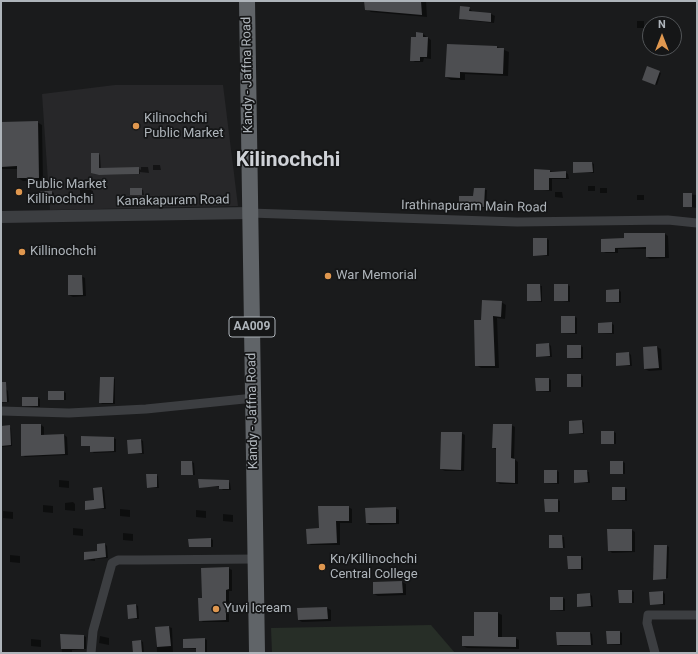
<!DOCTYPE html>
<style>
body{margin:0}
#map{position:relative;width:698px;height:654px;overflow:hidden;background:#1a1b1c;font-family:Roboto,sans-serif}
canvas{display:block}
.frame{position:absolute;inset:0;border:2px solid #aeb4ba;pointer-events:none}
.north{position:absolute;left:642px;top:16px;width:40px;height:40px;box-sizing:border-box;background:#151617;border:1px solid #525558;border-radius:50%;rotate:0deg;font-size:11px;font-weight:700;line-height:16px;text-align:center;color:#aeb4ba}
.north::after{content:'';display:block;margin:auto;width:14px;height:18px;background:#df974f;clip-path:polygon(50% 0,100% 100%,50% 72%,0 100%)}
</style>
<div id="map">
<canvas width="698" height="654"></canvas>
<div class="frame"></div>
<div class="north">N</div>
</div>
<script>
const ctx = document.querySelector('canvas').getContext('2d');
ctx.lineJoin = 'round';
function fill(path, color) { ctx.fillStyle = color; ctx.fill(path, 'evenodd'); }
function strokePath(path, color, width, dash) { ctx.strokeStyle = color; ctx.lineWidth = width; ctx.lineCap = dash ? 'butt' : 'round'; ctx.setLineDash(dash || []); ctx.stroke(path); }
function label(font, color, halo, rows, align = 'center') {
  ctx.font = font + ' Roboto,sans-serif'; ctx.lineWidth = 3.5; ctx.setLineDash([]); ctx.textBaseline = 'middle'; ctx.strokeStyle = halo; ctx.fillStyle = color; for (const [text, x, y, turn = 0] of rows) {
    ctx.save(); ctx.translate(x, y); ctx.rotate((+turn || 0) * Math.PI / 180); ctx.textAlign = isNaN(turn) ? turn : align; if (halo) ctx.strokeText(text, 0, 0); ctx.fillText(text, 0, 0); ctx.restore();
  }
}
const built = new Path2D(`
 M 115,85 L 223,85 L 238,206 L 50,210 L 42,94 Z`);
const green = new Path2D(`
 M 431,625 L 455,653 L 272,653 L 271,628 Z`);
const shadow = new Path2D(`
 M 365,1 L 426,1 L 427,17 L 371,12 L 366,9 Z
 M 469,8 L 473,12 L 491,14 L 495,16 L 494,23 L 464,20 L 460,18 Z
 M 637,21 L 644,21 L 644,28 L 637,28 Z
 M 423,34 L 431,40 L 431,59 L 424,58 L 423,62 L 415,62 L 412,60 L 417,38 Z
 M 497,47 L 509,52 L 508,76 L 465,74 L 465,80 L 451,80 L 446,77 Z
 M 659,72 L 661,73 L 657,85 L 645,81 Z
 M 37,122 L 42,125 L 43,180 L 23,181 L 18,178 L 18,169 L 1,169 L 1,123 Z
 M 99,154 L 100,155 L 101,169 L 138,168 L 141,170 L 141,167 L 148,167 L 149,173 L 140,172 L 140,174 L 102,175 L 94,174 Z
 M 592,163 L 594,164 L 594,173 L 574,172 Z
 M 153,165 L 160,165 L 161,170 L 153,170 Z
 M 549,171 L 565,172 L 568,174 L 569,179 L 552,179 L 552,191 L 535,189 Z
 M 588,186 L 595,186 L 595,191 L 588,191 Z
 M 600,188 L 607,188 L 607,193 L 600,193 Z
 M 141,189 L 143,190 L 144,195 L 131,194 Z
 M 475,189 L 487,190 L 486,208 L 476,207 L 474,203 L 460,202 L 474,197 Z
 M 80,190 L 91,190 L 93,191 L 93,196 L 82,196 L 80,195 Z
 M 52,192 L 54,193 L 54,198 L 41,197 Z
 M 555,192 L 562,192 L 563,198 L 555,197 Z
 M 684,194 L 697,195 L 697,208 L 684,206 Z
 M 637,195 L 644,195 L 644,200 L 637,200 Z
 M 625,234 L 665,234 L 668,236 L 669,258 L 650,259 L 647,257 L 647,249 L 618,249 L 618,253 L 606,253 L 602,251 L 625,239 Z
 M 547,239 L 549,240 L 549,256 L 534,255 Z
 M 81,276 L 85,278 L 86,296 L 73,297 L 69,295 Z
 M 528,285 L 542,286 L 542,302 L 528,301 Z
 M 567,285 L 570,286 L 570,302 L 555,300 Z
 M 619,290 L 621,292 L 621,303 L 607,302 Z
 M 501,302 L 506,305 L 505,319 L 497,318 L 499,368 L 481,368 L 476,365 L 482,321 Z
 M 575,317 L 577,318 L 577,334 L 562,333 Z
 M 611,323 L 614,325 L 614,334 L 599,333 Z
 M 549,344 L 551,346 L 552,357 L 537,356 L 537,345 Z
 M 580,346 L 583,347 L 583,359 L 568,358 Z
 M 657,347 L 661,349 L 662,370 L 649,371 L 645,369 L 644,348 Z
 M 629,353 L 631,355 L 632,366 L 617,365 L 617,354 Z
 M 580,375 L 583,376 L 583,387 L 568,386 Z
 M 113,378 L 115,379 L 115,404 L 102,404 L 100,402 Z
 M 549,379 L 551,380 L 551,392 L 537,391 Z
 M 6,389 L 8,391 L 9,402 L 1,403 L 1,390 Z
 M 64,392 L 66,393 L 66,400 L 49,400 Z
 M 23,398 L 38,398 L 40,399 L 40,407 L 25,406 L 23,405 Z
 M 582,421 L 584,423 L 584,434 L 570,433 Z
 M 41,425 L 44,427 L 44,436 L 64,435 L 67,437 L 68,455 L 25,457 L 22,455 Z
 M 511,425 L 515,427 L 514,459 L 518,462 L 518,484 L 500,484 L 497,482 L 497,450 L 493,448 Z
 M 9,426 L 11,428 L 12,446 L 1,447 L 1,427 Z
 M 614,432 L 616,433 L 616,444 L 602,443 Z
 M 461,433 L 465,435 L 464,471 L 445,471 L 441,469 Z
 M 113,438 L 116,439 L 116,452 L 94,453 L 91,451 L 91,446 L 82,445 Z
 M 141,440 L 143,441 L 144,454 L 129,453 Z
 M 192,462 L 194,463 L 195,475 L 182,474 Z
 M 623,462 L 625,463 L 625,474 L 611,473 Z
 M 557,471 L 559,472 L 559,484 L 545,483 Z
 M 575,471 L 589,472 L 590,483 L 575,482 Z
 M 156,475 L 158,476 L 159,488 L 150,488 L 148,487 Z
 M 59,480 L 69,481 L 69,488 L 59,487 Z
 M 228,481 L 230,483 L 231,490 L 223,490 L 220,487 L 200,487 Z
 M 102,488 L 104,490 L 106,509 L 86,509 L 95,501 Z
 M 625,488 L 627,489 L 627,501 L 613,500 Z
 M 558,500 L 560,501 L 560,512 L 546,511 Z
 M 73,502 L 75,504 L 75,511 L 65,510 L 65,503 Z
 M 43,505 L 53,506 L 53,513 L 43,512 Z
 M 348,507 L 352,509 L 352,523 L 340,523 L 340,545 L 311,545 L 308,543 L 320,529 Z
 M 395,508 L 399,510 L 399,524 L 370,525 L 367,523 Z
 M 120,509 L 130,510 L 130,517 L 120,516 Z
 M 196,510 L 206,511 L 206,518 L 196,517 Z
 M 3,511 L 13,512 L 13,519 L 3,518 Z
 M 223,514 L 233,515 L 233,522 L 223,521 Z
 M 73,528 L 83,529 L 83,536 L 73,535 Z
 M 632,530 L 635,532 L 635,552 L 612,553 L 609,550 Z
 M 123,533 L 133,534 L 133,541 L 123,540 Z
 M 550,536 L 564,537 L 565,548 L 550,547 Z
 M 211,539 L 213,540 L 213,547 L 190,547 Z
 M 105,544 L 107,546 L 108,558 L 95,559 L 95,561 L 85,560 L 98,552 Z
 M 667,546 L 669,547 L 668,578 L 654,579 L 653,568 L 655,567 Z
 M 10,555 L 20,556 L 20,563 L 10,562 Z
 M 581,557 L 583,558 L 583,570 L 569,569 Z
 M 228,568 L 232,570 L 232,591 L 229,591 L 229,622 L 203,622 L 200,620 L 203,599 Z
 M 402,582 L 406,584 L 406,595 L 378,596 L 374,594 L 374,583 Z
 M 632,591 L 634,592 L 634,603 L 620,602 Z
 M 663,592 L 665,594 L 665,605 L 651,604 Z
 M 590,594 L 592,596 L 593,607 L 578,606 L 578,595 Z
 M 563,598 L 565,599 L 565,611 L 551,610 Z
 M 136,605 L 138,606 L 139,619 L 131,619 L 129,618 L 128,606 Z
 M 327,608 L 331,610 L 331,621 L 302,622 L 299,620 L 298,609 Z
 M 475,613 L 498,613 L 502,615 L 502,638 L 515,638 L 519,640 L 519,649 L 467,648 L 463,646 L 475,637 Z
 M 169,627 L 172,628 L 173,653 L 157,653 L 156,628 Z
 M 696,631 L 697,631 L 697,643 L 696,643 Z
 M 620,632 L 622,633 L 622,645 L 608,644 Z
 M 557,633 L 590,633 L 592,634 L 593,645 L 560,646 L 558,644 Z
 M 61,635 L 84,636 L 86,637 L 86,649 L 72,650 L 72,653 L 62,653 Z
 M 100,636 L 109,638 L 109,645 L 99,643 Z
 M 31,639 L 41,640 L 41,647 L 31,646 Z
 M 205,639 L 207,640 L 207,652 L 199,653 L 197,649 L 184,648 Z
 M 141,641 L 143,642 L 144,653 L 135,653 Z`);
const building = new Path2D(`
 M 364,1 L 421,1 L 422,15 L 365,10 Z
 M 460,6 L 470,7 L 469,11 L 491,13 L 491,22 L 459,19 Z
 M 416,32 L 423,33 L 423,37 L 428,37 L 427,57 L 420,57 L 420,61 L 410,61 L 411,37 L 416,37 Z
 M 447,44 L 497,46 L 497,48 L 504,48 L 503,74 L 460,72 L 460,78 L 445,77 Z
 M 647,66 L 660,71 L 655,85 L 642,80 Z
 M 38,121 L 39,178 L 17,178 L 17,166 L 1,167 L 1,122 Z
 M 91,153 L 99,153 L 99,168 L 139,167 L 139,174 L 99,175 L 91,173 Z
 M 573,162 L 592,162 L 593,172 L 573,173 Z
 M 534,169 L 550,170 L 550,172 L 566,171 L 566,178 L 549,178 L 549,190 L 534,190 Z
 M 130,188 L 142,188 L 142,195 L 130,195 Z
 M 474,188 L 485,188 L 484,207 L 473,206 L 473,202 L 459,203 L 459,196 L 473,196 Z
 M 40,191 L 52,191 L 52,197 L 40,198 Z
 M 683,193 L 692,193 L 692,207 L 683,207 Z
 M 624,233 L 665,233 L 665,257 L 646,257 L 646,247 L 615,248 L 615,252 L 601,252 L 601,239 L 624,238 Z
 M 533,238 L 547,238 L 547,255 L 533,256 Z
 M 68,275 L 82,275 L 83,295 L 68,295 Z
 M 527,284 L 540,284 L 541,301 L 527,301 Z
 M 554,284 L 568,284 L 568,301 L 554,301 Z
 M 619,289 L 619,302 L 606,302 L 606,290 Z
 M 482,300 L 502,301 L 501,317 L 493,316 L 495,366 L 475,366 L 474,320 L 481,320 Z
 M 561,316 L 575,316 L 575,333 L 561,333 Z
 M 612,322 L 612,333 L 598,333 L 598,323 Z
 M 549,343 L 550,356 L 536,357 L 536,344 Z
 M 567,345 L 581,345 L 581,358 L 567,358 Z
 M 657,346 L 659,368 L 644,369 L 643,347 Z
 M 629,352 L 630,365 L 616,366 L 616,353 Z
 M 567,374 L 581,374 L 581,387 L 567,387 Z
 M 100,377 L 114,377 L 113,403 L 99,403 Z
 M 535,378 L 549,378 L 549,391 L 536,391 Z
 M 1,382 L 6,382 L 7,402 L 1,402 Z
 M 48,391 L 64,391 L 64,400 L 48,400 Z
 M 22,397 L 38,397 L 38,406 L 22,406 Z
 M 582,420 L 583,433 L 569,434 L 569,421 Z
 M 21,424 L 41,424 L 41,435 L 64,434 L 65,454 L 21,456 Z
 M 493,424 L 512,424 L 511,458 L 515,459 L 515,483 L 496,482 L 496,448 L 492,448 Z
 M 10,425 L 11,445 L 1,446 L 1,426 Z
 M 601,431 L 614,431 L 614,444 L 601,444 Z
 M 441,432 L 462,432 L 461,470 L 440,469 Z
 M 81,436 L 114,437 L 114,451 L 90,452 L 90,446 L 81,446 Z
 M 141,439 L 142,453 L 128,454 L 127,440 Z
 M 181,461 L 192,461 L 193,475 L 181,475 Z
 M 610,461 L 623,461 L 623,474 L 610,474 Z
 M 544,470 L 557,470 L 557,483 L 544,483 Z
 M 574,470 L 587,470 L 588,482 L 574,483 Z
 M 146,474 L 157,474 L 157,487 L 147,488 Z
 M 198,479 L 229,480 L 229,489 L 219,489 L 219,486 L 199,488 Z
 M 102,487 L 104,508 L 85,510 L 85,501 L 94,500 L 93,488 Z
 M 612,487 L 625,487 L 625,500 L 612,500 Z
 M 544,499 L 558,499 L 558,512 L 545,512 Z
 M 318,506 L 349,506 L 349,521 L 336,521 L 337,543 L 307,544 L 306,529 L 319,528 Z
 M 396,507 L 396,523 L 366,523 L 365,508 Z
 M 607,529 L 632,529 L 632,551 L 608,551 Z
 M 549,535 L 562,535 L 563,548 L 549,548 Z
 M 211,538 L 211,547 L 189,547 L 188,539 Z
 M 105,543 L 106,557 L 84,560 L 84,552 L 97,551 L 97,544 Z
 M 654,545 L 667,545 L 666,579 L 653,580 Z
 M 567,556 L 581,556 L 581,569 L 568,569 Z
 M 229,567 L 229,589 L 226,590 L 226,620 L 199,621 L 198,598 L 202,598 L 201,568 Z
 M 402,581 L 403,593 L 373,594 L 373,582 Z
 M 618,590 L 632,590 L 632,603 L 619,603 Z
 M 663,591 L 663,604 L 650,605 L 649,592 Z
 M 590,593 L 591,606 L 577,607 L 577,594 Z
 M 550,597 L 563,597 L 563,610 L 550,610 Z
 M 136,604 L 137,618 L 128,619 L 127,605 Z
 M 327,607 L 328,619 L 298,620 L 297,608 Z
 M 474,612 L 498,612 L 498,637 L 516,637 L 516,647 L 462,646 L 462,636 L 474,636 Z
 M 169,626 L 171,646 L 157,647 L 155,627 Z
 M 606,631 L 620,631 L 620,644 L 607,644 Z
 M 556,632 L 590,632 L 591,645 L 557,645 Z
 M 60,634 L 84,635 L 84,649 L 61,649 Z
 M 205,638 L 205,652 L 196,652 L 196,648 L 183,648 L 183,639 Z
 M 141,640 L 142,652 L 133,653 L 132,641 Z`);
const minor = new Path2D(`
 M 250,213 L 517,222 L 668,220 L 697,223
 M 1,411 L 69,413 L 146,409 L 254,398
 M 91,653 L 93,631 L 112,563 L 118,560 L 139,560 L 255,559
 M 655,653 L 647,623 L 648,615 L 697,615`);
const tertiary = new Path2D(`
 M 1,217 L 250,213`);
const trunk = new Path2D(`
 M 247,1 L 257,653`);
const markers = [
 [136,126,4,"#df974f"],
 [19,192,4,"#df974f"],
 [22,252,4,"#df974f"],
 [328,276,4,"#df974f"],
 [322,567,4,"#df974f"],
 [216,609,4,"#df974f"]
];
const shields = [
 [252,327,46]
];
const shieldNames = [
 ["AA009",252,327]
];
const streetNames = [
 ["Kandy - Jaffna Road",248,75,-91],
 ["Kanakapuram Road",173,201,-1],
 ["Irathinapuram Main Road",474,207,1],
 ["Kandy - Jaffna Road",253,411,-91]
];
const poiNames = [
 ["Kilinochchi",144,119],
 ["Public Market",144,134],
 ["Public Market",27,185],
 ["Killinochchi",27,200],
 ["Killinochchi",30,252],
 ["War Memorial",336,276],
 ["Kn/Killinochchi",330,560],
 ["Central College",330,575],
 ["Yuvi Icream",224,609]
];
const townNames = [
 ["Kilinochchi",288,161]
];
fill(built, '#272729');
fill(green, '#272e27');
fill(shadow, '#0007');
fill(building, '#4d4e51');
strokePath(minor, '#3c3e41', 9);
strokePath(tertiary, '#3c3e41', 12);
strokePath(trunk, '#606468', 16);
for (const [x, y, r, color] of markers) { const dot = new Path2D(); dot.arc(x, y, r, 0, 2 * Math.PI); ctx.fillStyle = color; ctx.fill(dot); strokePath(dot, '#151617', 1.5); }
for (const [x, y, w] of shields) { const box = new Path2D(); box.roundRect(x - w / 2, y - 10, w, 20, 3); ctx.fillStyle = '#151617'; ctx.fill(box); strokePath(box, '#aeb4ba', 1); }
label('bold 12px', '#aeb4ba', null, shieldNames);
label('13px', '#aeb4ba', '#151617', streetNames);
label('13px', '#aeb4ba', '#151617', poiNames, 'left');
label('bold 21px', '#cfd2d7', '#151617', townNames);
</script>
